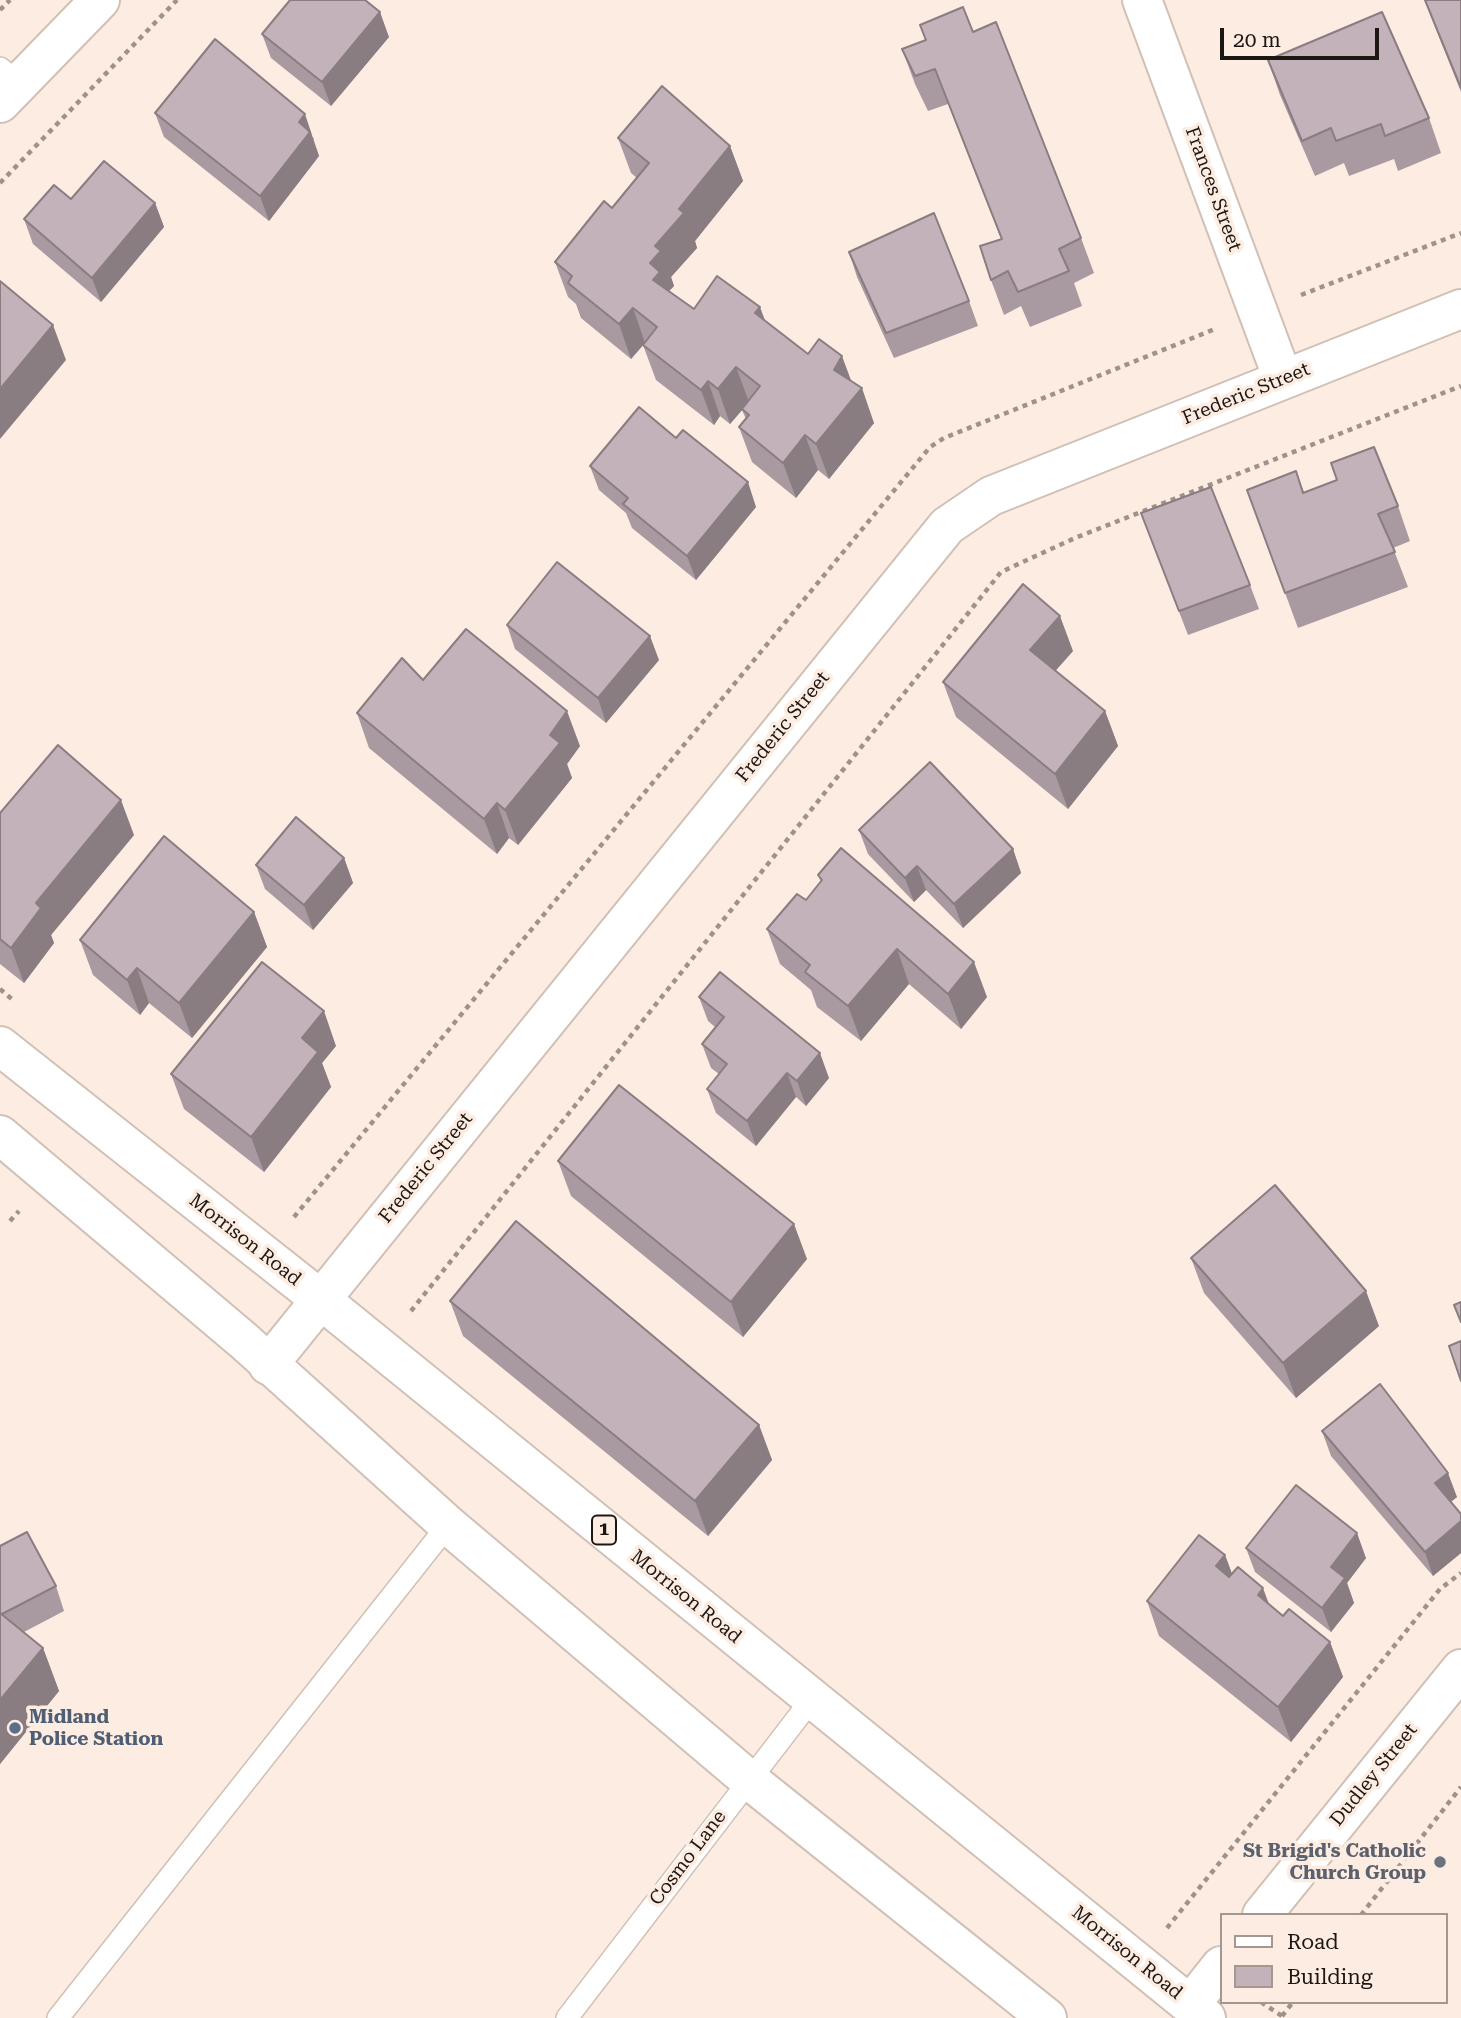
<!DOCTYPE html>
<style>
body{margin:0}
#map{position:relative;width:1461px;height:2018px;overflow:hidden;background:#fdece1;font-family:"Roboto Serif",serif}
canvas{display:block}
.legend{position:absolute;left:1220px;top:1913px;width:228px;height:91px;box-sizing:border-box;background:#fdece1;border:2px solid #a3978f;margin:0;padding:9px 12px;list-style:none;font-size:21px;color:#1d1714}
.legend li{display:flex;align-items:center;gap:14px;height:35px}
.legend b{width:35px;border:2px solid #a3978f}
.scale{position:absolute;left:1220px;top:28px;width:159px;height:32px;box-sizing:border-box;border:4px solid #1d1714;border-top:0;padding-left:9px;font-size:21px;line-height:24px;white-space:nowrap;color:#1d1714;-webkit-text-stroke:5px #fdece1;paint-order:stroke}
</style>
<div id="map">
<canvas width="1461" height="2018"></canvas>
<ul class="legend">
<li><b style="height:9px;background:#fff"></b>Road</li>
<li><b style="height:19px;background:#c4b2ba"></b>Building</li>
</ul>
<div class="scale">20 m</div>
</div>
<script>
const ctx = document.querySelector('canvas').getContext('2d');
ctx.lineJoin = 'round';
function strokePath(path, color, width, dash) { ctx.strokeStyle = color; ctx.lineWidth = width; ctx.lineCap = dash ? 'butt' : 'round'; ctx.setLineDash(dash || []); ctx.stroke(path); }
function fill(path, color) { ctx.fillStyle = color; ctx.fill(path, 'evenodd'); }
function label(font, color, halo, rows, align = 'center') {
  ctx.font = font + ' "Roboto Serif",serif'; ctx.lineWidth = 7; ctx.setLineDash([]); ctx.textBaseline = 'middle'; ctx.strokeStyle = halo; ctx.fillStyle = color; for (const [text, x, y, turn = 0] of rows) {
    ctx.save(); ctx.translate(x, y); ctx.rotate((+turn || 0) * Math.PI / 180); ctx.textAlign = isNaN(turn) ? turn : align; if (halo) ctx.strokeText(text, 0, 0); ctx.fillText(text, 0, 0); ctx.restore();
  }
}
const path = new Path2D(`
 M 0,10 L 10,0
 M 0,183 L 177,0
 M 1301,295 L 1461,233
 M 0,989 L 13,1000
 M 294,1217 L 930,447 L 944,438 L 1215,329
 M 10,1221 L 19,1211
 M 411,1311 L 1001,572 L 1075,538 L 1461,386
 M 1361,1915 L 1461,1787
 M 1167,1928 L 1440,1589 L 1461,1573
 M 1261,2002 L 1285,2018
 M 1282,2016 L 1293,2002`);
const service = new Path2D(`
 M 0,68 L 19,83
 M 58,2018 L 448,1525
 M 567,2018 L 812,1699`);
const minor = new Path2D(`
 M 1142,0 L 1283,379
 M 0,103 L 100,0
 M 268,1365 L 947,526 L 991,496 L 1461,309
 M 1262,1915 L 1461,1669
 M 1190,2005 L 1221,1966`);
const primary = new Path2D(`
 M 0,1046 L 320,1299 L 1206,2018
 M 0,1135 L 244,1341 L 448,1525 L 748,1779 L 1047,2018`);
const wall = new Path2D(`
 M 1425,0 L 1461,0 L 1461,92 L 1433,22 Z
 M 920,25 L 973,32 L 1081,238 L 1094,273 L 1074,283 L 1082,306 L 1030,327 L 1021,306 L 1004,315 L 991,280 L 1001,239 L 948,104 L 928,111 L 915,84 L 902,49 L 925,40 Z
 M 262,34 L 389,37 L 331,106 L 271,58 Z
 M 1268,60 L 1429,118 L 1441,153 L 1398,171 L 1394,159 L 1349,176 L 1344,163 L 1315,176 L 1280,95 Z
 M 155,113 L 314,138 L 313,140 L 319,156 L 269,221 L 164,137 Z
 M 618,138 L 730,146 L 743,181 L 695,241 L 697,248 L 671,277 L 674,286 L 669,291 L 694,309 L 765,321 L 808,354 L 851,381 L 874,423 L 829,479 L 818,470 L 796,498 L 752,462 L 739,427 L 746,419 L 742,410 L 730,424 L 720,416 L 714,425 L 656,380 L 643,345 L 631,359 L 581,318 L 576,304 L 568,297 L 555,262 L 612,208 L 637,178 L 631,173 Z
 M 71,199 L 155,203 L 164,227 L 101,302 L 33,244 L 24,219 Z
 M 849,252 L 969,301 L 978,326 L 894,358 L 857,277 Z
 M 590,466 L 756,507 L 696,580 L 632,528 L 626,513 L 599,490 Z
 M 1296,471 L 1304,492 L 1398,506 L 1410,541 L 1393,548 L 1408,587 L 1298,628 L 1247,490 Z
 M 1141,513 L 1250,585 L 1259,609 L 1188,635 Z
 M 507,625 L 659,660 L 606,723 L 515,649 Z
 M 1073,651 L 1055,671 L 1105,711 L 1118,746 L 1068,809 L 956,717 L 943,682 Z
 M 423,680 L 580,746 L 567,764 L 572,778 L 518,845 L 509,838 L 497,854 L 369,748 L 357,713 Z
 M 0,813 L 134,835 L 51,935 L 54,943 L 24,983 L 0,964 Z
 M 859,830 L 1013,849 L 1021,873 L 963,928 L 926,890 L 914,902 L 868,854 Z
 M 344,858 L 353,883 L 313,930 L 265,889 L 256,865 Z
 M 818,875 L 987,997 L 961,1029 L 909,984 L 861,1041 L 817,1007 L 811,990 L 780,964 L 767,929 L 806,900 L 821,882 Z
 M 254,912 L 267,947 L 192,1038 L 149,1003 L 140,1015 L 93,975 L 80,940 Z
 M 699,997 L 829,1078 L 806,1106 L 796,1097 L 756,1146 L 716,1113 L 707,1089 L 719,1074 L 711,1068 L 702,1044 L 715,1027 L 708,1021 Z
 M 336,1046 L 322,1063 L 331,1087 L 264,1172 L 184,1109 L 171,1074 Z
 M 558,1161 L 807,1259 L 743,1337 L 571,1196 Z
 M 1191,1258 L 1379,1326 L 1296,1398 L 1204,1293 Z
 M 450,1301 L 759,1425 L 772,1460 L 708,1536 L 463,1336 Z
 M 1322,1431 L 1457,1497 L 1451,1502 L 1461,1514 L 1461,1553 L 1433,1576 L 1331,1456 Z
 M 0,1546 L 56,1586 L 64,1611 L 24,1632 L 43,1648 L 59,1691 L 0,1764 Z
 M 1246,1548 L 1366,1558 L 1347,1583 L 1354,1603 L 1331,1632 L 1255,1572 Z
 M 1225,1555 L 1232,1574 L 1283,1616 L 1330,1642 L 1343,1677 L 1291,1742 L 1159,1636 L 1147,1601 Z`);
const shadedWall = new Path2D(`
 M 380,12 L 389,37 L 331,106 L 322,82 Z
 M 305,114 L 319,156 L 269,221 L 260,196 L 299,122 Z
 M 730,146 L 743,181 L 695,241 L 697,248 L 671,277 L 674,286 L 668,292 L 653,280 L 650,263 L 655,246 L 679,209 Z
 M 155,203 L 164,227 L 101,302 L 92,278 Z
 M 760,307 L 773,342 L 755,313 Z
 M 633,308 L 645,343 L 631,359 L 619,324 Z
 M 53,325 L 66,360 L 0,439 L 0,389 Z
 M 842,356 L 855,391 L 834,370 Z
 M 736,367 L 749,402 L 730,424 L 718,389 Z
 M 708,381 L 720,416 L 714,425 L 701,390 Z
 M 862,388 L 874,423 L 829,479 L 816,444 Z
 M 805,435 L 818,470 L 796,498 L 783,463 Z
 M 748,482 L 756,507 L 696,580 L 687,556 Z
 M 1060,616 L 1073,651 L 1043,685 L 1030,650 Z
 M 650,636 L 659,660 L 606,723 L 598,698 Z
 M 567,711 L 580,746 L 567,764 L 572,778 L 518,845 L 505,810 L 550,735 Z
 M 1105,711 L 1118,746 L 1068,809 L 1055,774 Z
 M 121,800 L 134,835 L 51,935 L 54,943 L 24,983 L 11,948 L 36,903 Z
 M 497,803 L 509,838 L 497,854 L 484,819 Z
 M 1013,849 L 1021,873 L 963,928 L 954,904 Z
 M 344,858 L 353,883 L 313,930 L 304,905 Z
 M 917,866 L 926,890 L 914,902 L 905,878 Z
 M 254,912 L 267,947 L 192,1038 L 179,1003 Z
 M 897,949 L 909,984 L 861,1041 L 848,1006 Z
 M 974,962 L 987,997 L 961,1029 L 948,994 Z
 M 137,968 L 149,1003 L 140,1015 L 127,980 Z
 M 324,1011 L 336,1046 L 322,1063 L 331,1087 L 264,1172 L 251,1137 L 302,1038 Z
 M 820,1053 L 829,1078 L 806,1106 L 797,1081 Z
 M 787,1073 L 796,1097 L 756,1146 L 747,1121 Z
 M 794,1224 L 807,1259 L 743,1337 L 731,1302 Z
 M 1366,1291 L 1379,1326 L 1296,1398 L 1283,1363 Z
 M 759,1425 L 772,1460 L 708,1536 L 695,1501 Z
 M 1448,1473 L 1457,1497 L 1444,1507 L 1435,1483 Z
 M 1461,1521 L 1461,1553 L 1433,1576 L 1425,1552 Z
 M 1357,1533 L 1366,1558 L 1347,1583 L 1354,1603 L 1331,1632 L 1322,1608 L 1331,1567 Z
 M 1225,1555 L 1238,1590 L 1216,1566 Z
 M 1263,1588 L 1276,1623 L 1258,1595 Z
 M 1330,1642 L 1343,1677 L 1291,1742 L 1278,1707 Z
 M 43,1648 L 59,1691 L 0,1764 L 0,1700 Z`);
const building = new Path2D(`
 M 290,0 L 365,0 L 380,12 L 322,82 L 262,34 Z
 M 1425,0 L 1461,0 L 1461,88 Z
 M 963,7 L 973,32 L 996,22 L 1081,238 L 1059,249 L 1069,271 L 1018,292 L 1008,271 L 991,280 L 980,246 L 1002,239 L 935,69 L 915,76 L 902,49 L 926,40 L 920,25 Z
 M 1382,12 L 1429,118 L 1385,136 L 1381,124 L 1336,141 L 1331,128 L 1302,141 L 1268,60 Z
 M 215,39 L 305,114 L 299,122 L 310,132 L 260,196 L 155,113 Z
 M 662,86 L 730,146 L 679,209 L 684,213 L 655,246 L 661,251 L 650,263 L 660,272 L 653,280 L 694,309 L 717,276 L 760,307 L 755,313 L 808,354 L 819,339 L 842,356 L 834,370 L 862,388 L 816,444 L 805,435 L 783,463 L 739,427 L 749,415 L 742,409 L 760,386 L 736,367 L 718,389 L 708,381 L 701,390 L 643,345 L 657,327 L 633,308 L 619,324 L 568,283 L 572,276 L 555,262 L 604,201 L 612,208 L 649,163 L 618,138 Z
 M 104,161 L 155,203 L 92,278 L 24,219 L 54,185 L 71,199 Z
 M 934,213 L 969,301 L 886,333 L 849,252 Z
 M 0,281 L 53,325 L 0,389 Z
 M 639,407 L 676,438 L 683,430 L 748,482 L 687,556 L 623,504 L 628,498 L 590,466 Z
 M 1374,447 L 1398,506 L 1378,514 L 1395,552 L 1285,593 L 1247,490 L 1296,471 L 1303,493 L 1337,480 L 1331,463 Z
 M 1211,487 L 1250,585 L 1179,611 L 1141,513 Z
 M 557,562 L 650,636 L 598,698 L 507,625 Z
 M 1023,584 L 1060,616 L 1030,650 L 1105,711 L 1055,774 L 943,682 Z
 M 466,629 L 567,711 L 550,735 L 560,743 L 505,810 L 497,803 L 484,819 L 357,713 L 402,658 L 423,680 Z
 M 58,745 L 121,800 L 36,903 L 41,908 L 11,948 L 0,939 L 0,813 Z
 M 930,762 L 1013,849 L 954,904 L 917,866 L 905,878 L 859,830 Z
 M 296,817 L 344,858 L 304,905 L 256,865 Z
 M 164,836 L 254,912 L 179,1003 L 137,968 L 127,980 L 80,940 Z
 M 841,848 L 974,962 L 948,994 L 897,949 L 848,1006 L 805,972 L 810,965 L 767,929 L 797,894 L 806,900 L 822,880 L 818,875 Z
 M 262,962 L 324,1011 L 302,1038 L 318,1052 L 251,1137 L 171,1074 Z
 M 720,972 L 820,1053 L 797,1081 L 787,1073 L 747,1121 L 707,1089 L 727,1064 L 702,1044 L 724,1017 L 699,997 Z
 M 619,1085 L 794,1224 L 731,1302 L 558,1161 Z
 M 1275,1185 L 1366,1291 L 1283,1363 L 1191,1258 Z
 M 516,1221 L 759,1425 L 695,1501 L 450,1301 Z
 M 1461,1302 L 1461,1322 L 1454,1305 Z
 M 1461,1341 L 1461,1381 L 1449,1346 Z
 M 1380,1384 L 1448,1473 L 1435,1483 L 1461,1514 L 1461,1521 L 1425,1552 L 1322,1431 Z
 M 1296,1485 L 1357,1533 L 1331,1567 L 1345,1578 L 1322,1608 L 1246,1548 Z
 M 27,1532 L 56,1586 L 2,1614 L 0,1613 L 0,1546 Z
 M 1199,1535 L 1225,1555 L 1216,1566 L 1229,1577 L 1238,1567 L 1263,1588 L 1258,1595 L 1283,1616 L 1289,1609 L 1330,1642 L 1278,1707 L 1147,1601 Z
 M 0,1613 L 43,1648 L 0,1700 Z`);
const markers = [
 [15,1728,7,"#5c6f8a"],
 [1440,1862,7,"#6b7280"]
];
const shields = [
 [604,1530,24]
];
const shieldNames = [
 ["1",604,1530]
];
const streetNames = [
 ["Frances Street",1213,189,70],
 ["Frederic Street",1246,394,-22],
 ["Frederic Street",783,727,-51],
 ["Frederic Street",426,1168,-51],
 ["Morrison Road",245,1240,38],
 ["Morrison Road",686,1597,39],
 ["Dudley Street",1374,1775,-51],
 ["Cosmo Lane",688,1858,-53],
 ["Morrison Road",1127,1953,39]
];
const serviceNames = [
 ["Midland",29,1717],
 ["Police Station",29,1739]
];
const worshipNames = [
 ["St Brigid's Catholic",1426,1851],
 ["Church Group",1426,1873]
];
strokePath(service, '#d0c0b5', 24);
strokePath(minor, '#d0c0b5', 42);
strokePath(primary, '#d0c0b5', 42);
strokePath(path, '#9e928a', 4.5, [5, 5]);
strokePath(service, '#fff', 21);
strokePath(minor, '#fff', 38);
strokePath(primary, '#fff', 38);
fill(wall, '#a999a0');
fill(shadedWall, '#897d82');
fill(building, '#c4b2ba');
strokePath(building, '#897d82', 2);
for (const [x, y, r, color] of markers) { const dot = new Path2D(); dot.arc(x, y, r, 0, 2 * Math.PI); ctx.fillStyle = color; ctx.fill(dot); strokePath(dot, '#fdece1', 2.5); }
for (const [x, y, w] of shields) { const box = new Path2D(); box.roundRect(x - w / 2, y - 14.5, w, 29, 5); ctx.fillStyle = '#fdece1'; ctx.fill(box); strokePath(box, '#1d1714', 2); }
label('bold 18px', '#1d1714', null, shieldNames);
label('19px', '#1d1714', '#fdece1', streetNames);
label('bold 19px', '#4e5e75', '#fdece1', serviceNames, 'left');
label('bold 19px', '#5b616d', '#fdece1', worshipNames, 'right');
</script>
